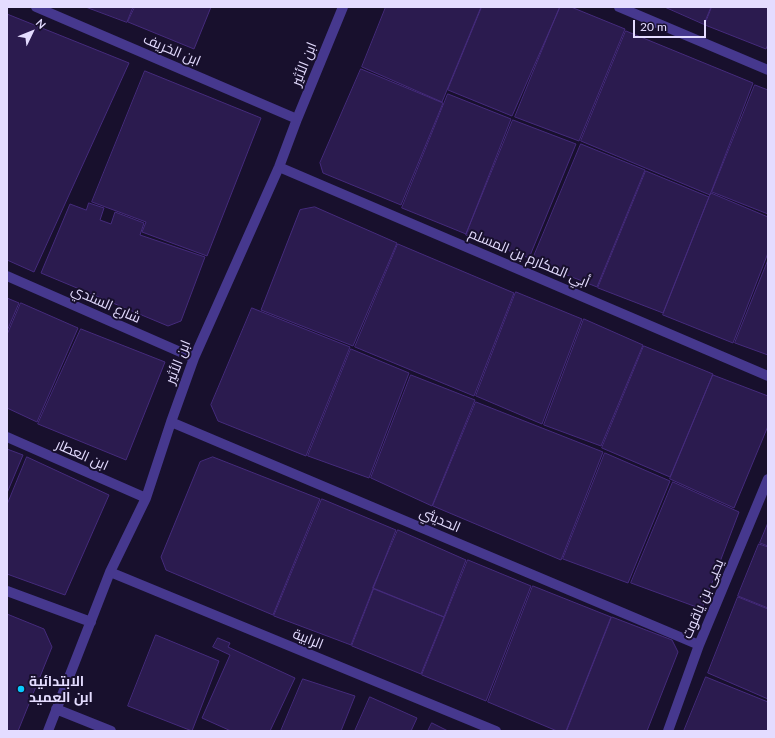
<!DOCTYPE html>
<meta charset="utf-8">
<style>
body{margin:0}
#map{position:relative;width:775px;height:738px;overflow:hidden;background:#18102d;font-family:Lato,sans-serif}
canvas{display:block}
.frame{position:absolute;inset:0;border:8px solid #e4dcff;pointer-events:none}
.north{position:absolute;left:12px;top:12px;width:40px;height:40px;-webkit-text-stroke:3px #18102d;paint-order:stroke;rotate:47deg;font-size:11px;font-weight:700;line-height:16px;text-align:center;color:#e4dcff}
.north::after{content:'';display:block;margin:auto;width:14px;height:18px;background:#e4dcff;clip-path:polygon(50% 0,100% 100%,50% 72%,0 100%)}
.scale{position:absolute;left:633px;top:20px;width:73px;height:18px;box-sizing:border-box;border:2px solid #e4dcff;border-top:0;padding-left:5px;font-size:12px;line-height:14px;white-space:nowrap;color:#e4dcff;-webkit-text-stroke:3px #18102d;paint-order:stroke}
</style>
<div id="map">
<canvas width="775" height="738"></canvas>
<div class="frame"></div>
<div class="north">N</div>
<div class="scale">20 m</div>
</div>
<script>
const ctx = document.querySelector('canvas').getContext('2d');
ctx.lineJoin = 'round';
function fill(path, color) { ctx.fillStyle = color; ctx.fill(path, 'evenodd'); }
function strokePath(path, color, width, dash) { ctx.strokeStyle = color; ctx.lineWidth = width; ctx.lineCap = dash ? 'butt' : 'round'; ctx.setLineDash(dash || []); ctx.stroke(path); }
function label(font, color, halo, rows, align = 'center') {
  ctx.font = font + ' Lato,Cairo,sans-serif'; ctx.lineWidth = 4; ctx.setLineDash([]); ctx.textBaseline = 'middle'; ctx.strokeStyle = halo; ctx.fillStyle = color; for (const [text, x, y, turn = 0] of rows) {
    ctx.save(); ctx.translate(x, y); ctx.rotate((+turn || 0) * Math.PI / 180); ctx.textAlign = isNaN(turn) ? turn : align; if (halo) ctx.strokeText(text, 0, 0); ctx.fillText(text, 0, 0); ctx.restore();
  }
}
const building = new Path2D(`
 M 86,7 L 133,7 L 127,22 Z
 M 135,7 L 211,7 L 194,49 L 128,22 Z
 M 386,7 L 481,7 L 442,102 L 362,67 Z
 M 482,7 L 560,7 L 512,116 L 448,90 Z
 M 560,7 L 571,7 L 625,29 L 579,141 L 515,117 Z
 M 665,7 L 711,7 L 704,24 Z
 M 712,7 L 768,7 L 768,44 L 766,49 L 705,25 Z
 M 7,14 L 129,63 L 34,272 L 7,260 Z
 M 626,31 L 753,83 L 710,195 L 581,141 Z
 M 361,69 L 443,103 L 401,205 L 323,173 L 320,163 Z
 M 145,71 L 261,118 L 207,256 L 142,232 L 146,222 L 92,202 Z
 M 755,85 L 768,90 L 768,214 L 712,192 Z
 M 448,94 L 511,119 L 466,234 L 402,208 Z
 M 513,120 L 576,144 L 529,258 L 466,235 Z
 M 581,144 L 645,170 L 597,287 L 532,261 Z
 M 646,171 L 709,197 L 663,313 L 598,288 Z
 M 711,193 L 768,217 L 768,253 L 733,343 L 663,315 Z
 M 89,203 L 104,208 L 100,220 L 111,224 L 115,212 L 144,223 L 140,235 L 205,257 L 181,321 L 168,326 L 41,273 L 70,204 L 86,210 Z
 M 315,207 L 397,243 L 353,346 L 261,310 L 300,210 Z
 M 398,244 L 514,293 L 474,396 L 355,347 Z
 M 768,260 L 768,355 L 735,343 Z
 M 516,292 L 582,319 L 542,424 L 476,396 Z
 M 7,298 L 19,303 L 7,331 Z
 M 21,303 L 78,328 L 37,422 L 7,408 L 7,335 Z
 M 252,308 L 350,347 L 306,456 L 218,421 L 211,405 Z
 M 584,319 L 643,345 L 601,446 L 544,425 Z
 M 81,329 L 165,362 L 126,460 L 38,424 Z
 M 644,346 L 713,374 L 670,477 L 602,448 Z
 M 351,349 L 409,373 L 369,478 L 308,456 Z
 M 411,375 L 475,400 L 432,506 L 371,478 Z
 M 713,375 L 768,396 L 768,426 L 734,508 L 670,479 Z
 M 476,402 L 603,452 L 561,560 L 433,506 Z
 M 7,449 L 23,455 L 7,493 Z
 M 605,453 L 670,481 L 628,583 L 563,559 Z
 M 27,457 L 109,495 L 65,595 L 7,574 L 7,505 Z
 M 213,457 L 320,499 L 273,615 L 166,570 L 161,557 L 200,462 Z
 M 673,482 L 739,512 L 702,609 L 631,583 Z
 M 322,499 L 396,530 L 351,645 L 274,616 Z
 M 768,523 L 768,546 L 760,543 Z
 M 398,530 L 466,560 L 444,617 L 373,588 Z
 M 759,544 L 768,547 L 768,608 L 738,596 Z
 M 468,560 L 531,586 L 486,701 L 422,675 Z
 M 533,586 L 611,617 L 566,731 L 557,731 L 488,702 Z
 M 374,589 L 444,617 L 421,674 L 352,646 Z
 M 738,597 L 768,609 L 768,699 L 708,673 Z
 M 7,614 L 44,629 L 52,647 L 18,731 L 7,731 Z
 M 612,617 L 672,640 L 678,652 L 647,731 L 567,731 Z
 M 156,635 L 219,661 L 192,731 L 128,706 Z
 M 218,638 L 230,643 L 228,647 L 295,678 L 270,731 L 231,731 L 202,718 L 230,655 L 213,647 Z
 M 706,677 L 768,702 L 768,731 L 684,731 Z
 M 303,679 L 355,696 L 341,731 L 281,731 Z
 M 370,697 L 417,718 L 411,731 L 355,731 Z
 M 432,723 L 448,731 L 428,731 Z`);
const minor = new Path2D(`
 M 36,7 L 297,119
 M 619,7 L 768,70
 M 279,167 L 768,376
 M 7,276 L 194,358
 M 171,422 L 699,645
 M 7,437 L 146,498
 M 110,572 L 496,731
 M 7,591 L 91,622
 M 56,709 L 111,731
 M 48,731 L 110,572 L 146,498 L 171,422 L 194,358 L 279,167 L 297,119 L 343,7
 M 668,731 L 699,645 L 768,479`);
const markers = [
 [21,689,4,"#08c9ff"]
];
const streetNames = [
 ["ابن الخريف",172,50,23],
 ["ابن الأثير",304,64,-68],
 ["أبي المكارم بن المسلم",529,258,23],
 ["شارع السندي",106,304,24],
 ["ابن الأثير",178,362,-68],
 ["ابن العطار",82,455,24],
 ["الحديثي",440,520,23],
 ["يحيى بن ياقوت",703,599,-67],
 ["الرابية",308,639,22]
];
const poiNames = [
 ["الابتدائية",29,681],
 ["ابن العميد",29,697]
];
fill(building, '#2b1b4f');
strokePath(building, '#452b7c', 1);
strokePath(minor, '#46388e', 10);
for (const [x, y, r, color] of markers) { const dot = new Path2D(); dot.arc(x, y, r, 0, 2 * Math.PI); ctx.fillStyle = color; ctx.fill(dot); strokePath(dot, '#18102d', 1.5); }
label('14px', '#e4dcff', '#18102d', streetNames);
label('bold 14px', '#e4dcff', '#18102d', poiNames, 'left');
</script>
